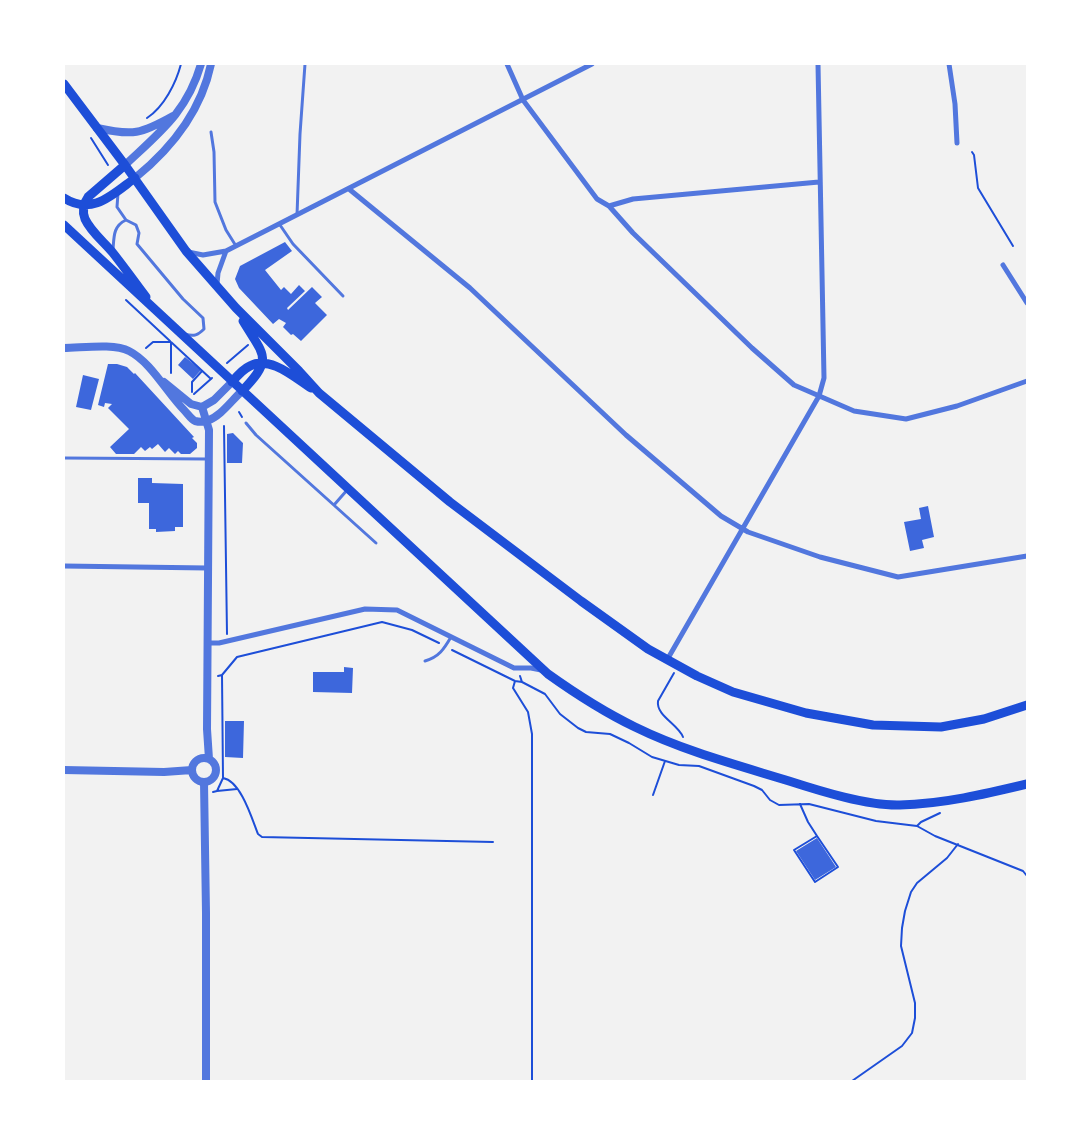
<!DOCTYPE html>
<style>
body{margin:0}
#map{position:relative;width:1091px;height:1145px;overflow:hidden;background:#f2f2f2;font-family:Jost,sans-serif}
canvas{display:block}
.frame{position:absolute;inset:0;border:65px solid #fff;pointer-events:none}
</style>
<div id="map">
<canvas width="1091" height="1145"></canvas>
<div class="frame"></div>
</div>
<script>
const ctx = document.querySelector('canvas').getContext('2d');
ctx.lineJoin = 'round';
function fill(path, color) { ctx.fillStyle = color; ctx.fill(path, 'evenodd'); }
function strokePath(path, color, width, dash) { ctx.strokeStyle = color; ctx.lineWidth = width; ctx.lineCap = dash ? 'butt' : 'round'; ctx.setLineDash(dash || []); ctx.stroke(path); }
const building = new Path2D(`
 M 285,242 L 292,251 L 265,270 L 281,290 L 284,287 L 291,294 L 299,285 L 305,291 L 287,308 L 288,310 L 312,287 L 322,297 L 315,303 L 327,315 L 301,341 L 293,334 L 291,335 L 283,327 L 286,323 L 279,319 L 273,324 L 239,288 L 235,279 L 240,266 Z
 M 185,357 L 201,370 L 193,379 L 178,365 Z
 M 108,364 L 117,364 L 127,367 L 134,374 L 135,373 L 194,437 L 192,438 L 197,443 L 197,448 L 190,454 L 181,454 L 178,451 L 175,454 L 169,448 L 165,452 L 158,444 L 152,449 L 150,447 L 145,451 L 141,447 L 134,454 L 116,454 L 110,447 L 129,429 L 108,408 L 112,404 L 105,403 L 104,407 L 98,405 Z
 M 83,375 L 99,379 L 91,410 L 76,407 Z
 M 233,433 L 243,443 L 242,463 L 227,463 L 227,434 Z
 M 138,478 L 152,478 L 152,483 L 183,484 L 183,527 L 175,527 L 175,531 L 156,532 L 156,529 L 149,529 L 149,503 L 138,503 Z
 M 928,506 L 934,537 L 922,540 L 924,548 L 910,551 L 904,522 L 921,519 L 919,508 Z
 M 344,667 L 353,668 L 352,693 L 313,692 L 313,672 L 344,672 Z
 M 225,721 L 244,721 L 243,758 L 225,757 Z
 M 817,838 L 836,867 L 815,880 L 796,851 Z`);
const path = new Path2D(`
 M 147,118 C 164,107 176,83 181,64
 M 91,138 L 108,165
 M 972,152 L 974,155 L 978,188 L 1013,246
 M 126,300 L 170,341
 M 146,348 L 153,342 L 171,342 L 211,379
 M 227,363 L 248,345
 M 171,373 L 171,342
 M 192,392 L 192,382 L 202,371
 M 194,394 L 212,378
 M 239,412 L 242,417
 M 224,426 L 227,634
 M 452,650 L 515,681 L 522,682
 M 674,673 L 658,701 C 656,716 678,724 683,737
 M 222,675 L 223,778
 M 218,676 L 222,675 L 237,657 L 382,622 L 412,630 L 439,643
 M 520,676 L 522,682 L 545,694 L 560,714 L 578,728 L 586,732 L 610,734 L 629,743 L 652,757 L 679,765 L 699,766 L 754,786 L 762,790 L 770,800 L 779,805 L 809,804 L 876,821 L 917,826 L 935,836 L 1023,871 L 1027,876
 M 515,681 L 513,688 L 528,712 L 532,734 L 532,1081
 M 217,791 L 237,789
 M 213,792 L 217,791 L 223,778 C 241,781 252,819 258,834 L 262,837 L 493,842
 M 653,795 L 665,761
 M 800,804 L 808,822 L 817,836 L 794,850 L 815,882 L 838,867 L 817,836
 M 917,826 L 921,822 L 940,813
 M 852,1081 L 902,1046 L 912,1033 L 915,1018 L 915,1003 L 901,946 L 902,928 L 905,911 L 911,892 L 917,883 L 947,858 L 958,844`);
const service = new Path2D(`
 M 211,132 L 214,152 L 215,202 L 226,230 L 236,246
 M 118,193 L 117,207 L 126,220
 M 297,215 L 300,134 L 305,64
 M 280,225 L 293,244 L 343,296
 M 113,250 C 114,237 113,226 126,220 L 136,225 L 139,233 L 137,244 L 183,299 L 203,318 L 204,329 C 198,335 194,337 185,334
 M 246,423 L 256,435 L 376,543
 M 64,458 L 207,459
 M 334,505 L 348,489
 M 425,661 C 439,657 444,649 451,637`);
const minor = new Path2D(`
 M 507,64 L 523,100 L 597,199 L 609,206 L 633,233 L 752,348 L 794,385 L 854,411 L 906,419 L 957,406 L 1027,381
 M 949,64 L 955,104 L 957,143
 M 349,189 L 470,288 L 626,435 L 721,516 L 748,532 L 820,557 L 898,577 L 1027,556
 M 609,206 L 633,199 L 819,182
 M 188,252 L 203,255 L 226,251 L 592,64
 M 1003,265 L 1027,303
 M 217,284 L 218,273 L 226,251
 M 64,566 L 207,568
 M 207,643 L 219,643 L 365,609 L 397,610 L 514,668 L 531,668 L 541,670
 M 667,660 L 819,396 L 824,378 L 818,64`);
const tertiary = new Path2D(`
 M 97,128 C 133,136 141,134 173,116
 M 125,165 C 160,132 187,112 201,64
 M 135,178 C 172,148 201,112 211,64
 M 64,348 C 81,348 114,343 129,351 C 151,362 167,393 184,410 C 188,414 191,419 195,421 C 199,422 203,422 207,421 C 221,416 231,401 242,391
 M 164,382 L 191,404 L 202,407 L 214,400 L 232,382
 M 202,407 L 209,430 L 207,729 L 209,759
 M192 770a12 12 0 1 1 24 0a12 12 0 1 1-24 0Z
 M 64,770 L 164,772 L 192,770
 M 204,782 L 206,913 L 206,1081`);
const primary = new Path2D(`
 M 64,84 L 125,165 L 186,251 L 236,308 L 299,371 L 319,393 L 450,502 L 581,601 L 648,649 L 697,676 L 733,692 L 806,713 L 873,725 L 941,727 L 984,719 L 1027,705
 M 125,165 L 88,197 C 83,204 82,211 85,219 C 91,232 104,242 113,253 C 124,267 135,282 146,297
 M 64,198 C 92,216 112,195 135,178
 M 64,225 L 548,674 C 576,694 604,712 635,727 C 684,751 737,765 789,781 C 820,791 868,806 900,805 C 943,804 985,794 1027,784
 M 232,382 C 237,376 243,369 250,366 C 270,355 295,378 311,388
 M 242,391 C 274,358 264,356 243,321`);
fill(building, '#3d67dc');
strokePath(path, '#1d4ed8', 2);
strokePath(service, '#5277de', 3);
strokePath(minor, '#5277de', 5);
strokePath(tertiary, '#5277de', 8);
strokePath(primary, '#1d4ed8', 9);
</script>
